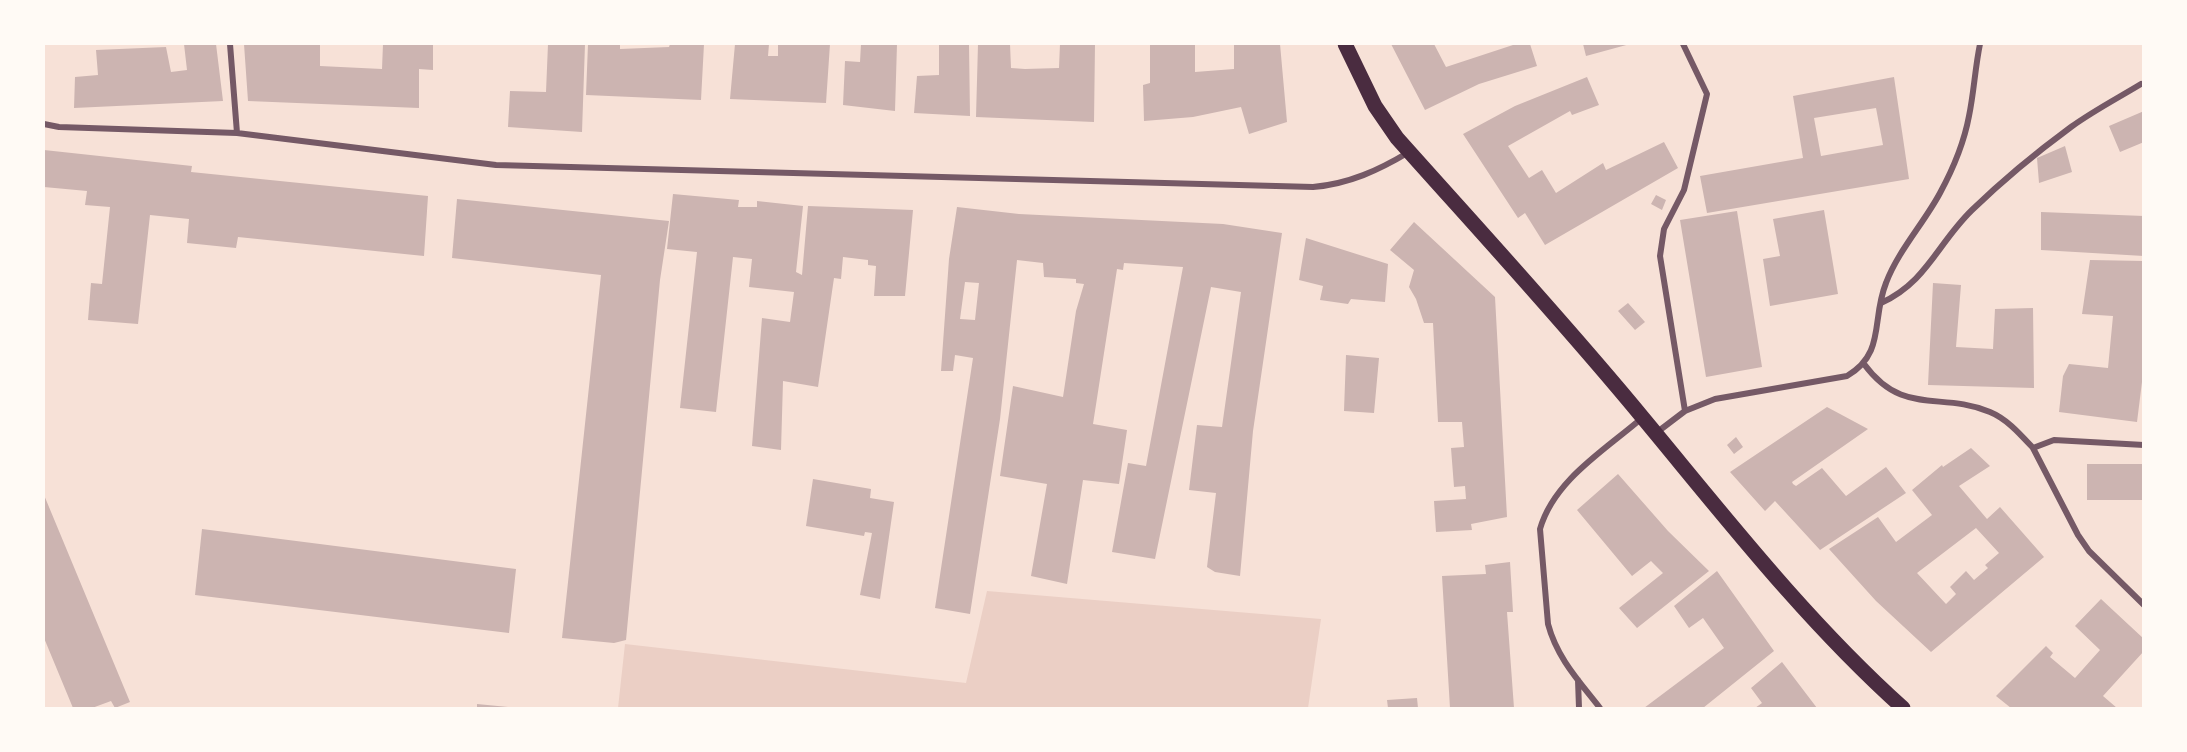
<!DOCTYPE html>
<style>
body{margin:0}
#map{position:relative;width:2187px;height:752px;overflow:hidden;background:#f7e1d7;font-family:Figtree,sans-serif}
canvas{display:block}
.frame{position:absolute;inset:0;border:45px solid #fffaf5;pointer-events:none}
</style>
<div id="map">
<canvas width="2187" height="752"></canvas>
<div class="frame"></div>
</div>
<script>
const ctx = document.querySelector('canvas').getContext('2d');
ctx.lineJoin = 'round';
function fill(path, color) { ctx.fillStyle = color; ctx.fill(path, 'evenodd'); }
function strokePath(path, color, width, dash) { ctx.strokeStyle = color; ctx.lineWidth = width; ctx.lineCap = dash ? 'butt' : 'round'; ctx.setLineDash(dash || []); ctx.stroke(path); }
const green = new Path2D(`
 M 987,591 L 1321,619 L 1308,708 L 618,708 L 625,644 L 966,683 Z`);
const building = new Path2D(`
 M 184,44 L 216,44 L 223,101 L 74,108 L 75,77 L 98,75 L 96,50 L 166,47 L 171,72 L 187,70 Z
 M 244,44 L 320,44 L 320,66 L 382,69 L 383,44 L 433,44 L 433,70 L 419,69 L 419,108 L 248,101 Z
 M 548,44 L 585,44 L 582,132 L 508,127 L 510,91 L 546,92 Z
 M 588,44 L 620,44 L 620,49 L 669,47 L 670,44 L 704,44 L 701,100 L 586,95 Z
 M 735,44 L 769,44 L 768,56 L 778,56 L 778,44 L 830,44 L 826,103 L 730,99 Z
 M 861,44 L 897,44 L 895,111 L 843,105 L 845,61 L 860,62 Z
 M 939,44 L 969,44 L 970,116 L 914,113 L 917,76 L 939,75 Z
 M 978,44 L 1010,44 L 1011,68 L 1025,69 L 1059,68 L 1060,44 L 1095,44 L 1094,122 L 976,117 Z
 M 1150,44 L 1195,44 L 1195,72 L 1234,69 L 1234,44 L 1280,44 L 1287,122 L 1249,134 L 1241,107 L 1193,117 L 1144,121 L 1143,85 L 1150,83 Z
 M 1391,44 L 1434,44 L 1446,67 L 1516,44 L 1530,44 L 1537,66 L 1479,84 L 1425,110 Z
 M 1583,44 L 1630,44 L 1586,56 Z
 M 1587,77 L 1599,105 L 1572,115 L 1570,111 L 1508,146 L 1529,178 L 1542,170 L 1556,193 L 1603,163 L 1606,170 L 1664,142 L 1678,168 L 1545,245 L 1525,213 L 1518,218 L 1463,134 L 1515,106 Z
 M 1894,77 L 1909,179 L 1707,213 L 1700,176 L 1803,158 L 1793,96 ZM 1876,108 L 1883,145 L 1821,156 L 1814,118 Z
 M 2144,111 L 2144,142 L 2120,152 L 2109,126 Z
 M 2065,146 L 2072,172 L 2039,183 L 2037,158 Z
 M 44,150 L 192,166 L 191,172 L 428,196 L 424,256 L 238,237 L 236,248 L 187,243 L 189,219 L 150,215 L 138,324 L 88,320 L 91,283 L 102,284 L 110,207 L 85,205 L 87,191 L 44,187 Z
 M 673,194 L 739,200 L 738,207 L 757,207 L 757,201 L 803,206 L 796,272 L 802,275 L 808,206 L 913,210 L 905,296 L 874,296 L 876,266 L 868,265 L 868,260 L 843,257 L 841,279 L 834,278 L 818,387 L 783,381 L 781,450 L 752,446 L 762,318 L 790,322 L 794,292 L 749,287 L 752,259 L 733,257 L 716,412 L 680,408 L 697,252 L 667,249 Z
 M 1656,195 L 1666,200 L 1662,210 L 1651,204 Z
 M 457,199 L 669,221 L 660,280 L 626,640 L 614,643 L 562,638 L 601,275 L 452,258 Z
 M 957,207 L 1019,214 L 1223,224 L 1282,233 L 1253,431 L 1240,576 L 1215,572 L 1207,567 L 1216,493 L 1189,490 L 1197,425 L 1222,427 L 1241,292 L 1211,287 L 1155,559 L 1112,552 L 1128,463 L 1146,466 L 1183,267 L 1124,263 L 1123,270 L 1117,269 L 1093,424 L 1127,430 L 1119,484 L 1083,480 L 1067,584 L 1031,576 L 1047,484 L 1000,476 L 1013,386 L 1063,397 L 1076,311 L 1084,284 L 1076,283 L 1076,279 L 1044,277 L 1043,263 L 1017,260 L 1000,419 L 970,614 L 935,608 L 973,358 L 955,355 L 953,371 L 941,371 L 949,259 ZM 965,282 L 979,283 L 975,320 L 960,319 Z
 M 1824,210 L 1838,294 L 1770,306 L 1763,259 L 1780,256 L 1773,219 Z
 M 1737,211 L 1762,367 L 1706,377 L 1680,220 Z
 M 2041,212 L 2144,216 L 2144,256 L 2041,250 Z
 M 1414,222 L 1495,297 L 1507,517 L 1471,524 L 1472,530 L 1436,532 L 1434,501 L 1466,499 L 1465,486 L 1454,487 L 1451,448 L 1464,447 L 1462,422 L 1438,422 L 1433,323 L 1424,323 L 1416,299 L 1409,287 L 1414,270 L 1390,250 Z
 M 1306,238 L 1388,264 L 1385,302 L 1351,299 L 1348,304 L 1320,300 L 1323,286 L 1299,280 Z
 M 2090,260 L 2144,261 L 2144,366 L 2137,422 L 2059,412 L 2063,376 L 2069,364 L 2108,368 L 2113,316 L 2082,314 Z
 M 1933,283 L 1961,285 L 1956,347 L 1993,349 L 1995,309 L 2033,308 L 2034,388 L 1928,385 Z
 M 1628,303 L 1645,322 L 1635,330 L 1618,311 Z
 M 1346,355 L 1379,358 L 1374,413 L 1344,411 Z
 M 1827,407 L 1868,429 L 1792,482 L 1793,484 L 1796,486 L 1822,468 L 1846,496 L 1886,467 L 1906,493 L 1820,550 L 1775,501 L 1765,511 L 1730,472 Z
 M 1736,437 L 1743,447 L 1734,454 L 1727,445 Z
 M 1971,448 L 1990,466 L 1959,486 L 1987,519 L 2000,507 L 2044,557 L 1931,652 L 1876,601 L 1829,549 L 1878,517 L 1896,542 L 1932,515 L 1912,490 L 1942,465 L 1943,467 ZM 1976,528 L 1999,553 L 1985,565 L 1988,568 L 1974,580 L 1966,571 L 1950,587 L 1956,594 L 1946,604 L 1917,573 Z
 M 2087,464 L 2144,464 L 2144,500 L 2087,500 Z
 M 1618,474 L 1668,531 L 1709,571 L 1637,628 L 1619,608 L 1663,573 L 1651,561 L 1632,576 L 1577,510 Z
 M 813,479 L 871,489 L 870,498 L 894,502 L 880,599 L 860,595 L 872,533 L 865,532 L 864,536 L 806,526 Z
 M 44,495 L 130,702 L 115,708 L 111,701 L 92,708 L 73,708 L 44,638 Z
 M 202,529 L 516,569 L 509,633 L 195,595 Z
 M 1510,562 L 1513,612 L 1507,612 L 1514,708 L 1450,708 L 1442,576 L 1486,574 L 1485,565 Z
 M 1717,571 L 1774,651 L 1703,708 L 1644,708 L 1724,648 L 1703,618 L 1689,628 L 1674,606 Z
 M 2101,599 L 2144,639 L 2144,651 L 2103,696 L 2117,708 L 2011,708 L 1996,696 L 2046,646 L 2053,653 L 2050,657 L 2075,678 L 2100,650 L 2075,626 Z
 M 1782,662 L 1817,708 L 1755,708 L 1762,703 L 1751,688 Z
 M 1417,698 L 1418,708 L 1388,708 L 1387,700 Z
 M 477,704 L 508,707 L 508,708 L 477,708 Z`);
const minor = new Path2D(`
 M 230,44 L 237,133
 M 1683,44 L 1707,94 L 1684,190 L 1664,229 L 1660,256 L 1685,411
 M 44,124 L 59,127 L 237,133 L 496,165 L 1313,187 C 1349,184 1379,170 1409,152
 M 1881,303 C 1927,282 1937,244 1972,210 C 2002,181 2037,152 2071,127 C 2093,111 2118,98 2141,84
 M 1864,364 C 1903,417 1940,391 1990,412 C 2007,419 2020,434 2033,448 L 2054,440 L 2144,445
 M 1656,433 L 1685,411 L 1715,399 L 1847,376 C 1886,353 1871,320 1886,283 C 1898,251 1924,223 1940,193 C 1953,169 1964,143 1969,116 C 1974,92 1975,68 1980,44
 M 2033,448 L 2078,535 L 2089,551 L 2144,605
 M 1578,680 L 1579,708
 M 1600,708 C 1579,681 1557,658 1548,624 L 1540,529 C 1554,480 1605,450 1642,418`);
const primary = new Path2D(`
 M 1345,44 L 1375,106 L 1397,138 C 1479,230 1564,322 1643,418 C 1726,518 1806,621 1903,708`);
fill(green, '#ebcfc5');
fill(building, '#ccb4b1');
strokePath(minor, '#755966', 6);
strokePath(primary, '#4a2c40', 15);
</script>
